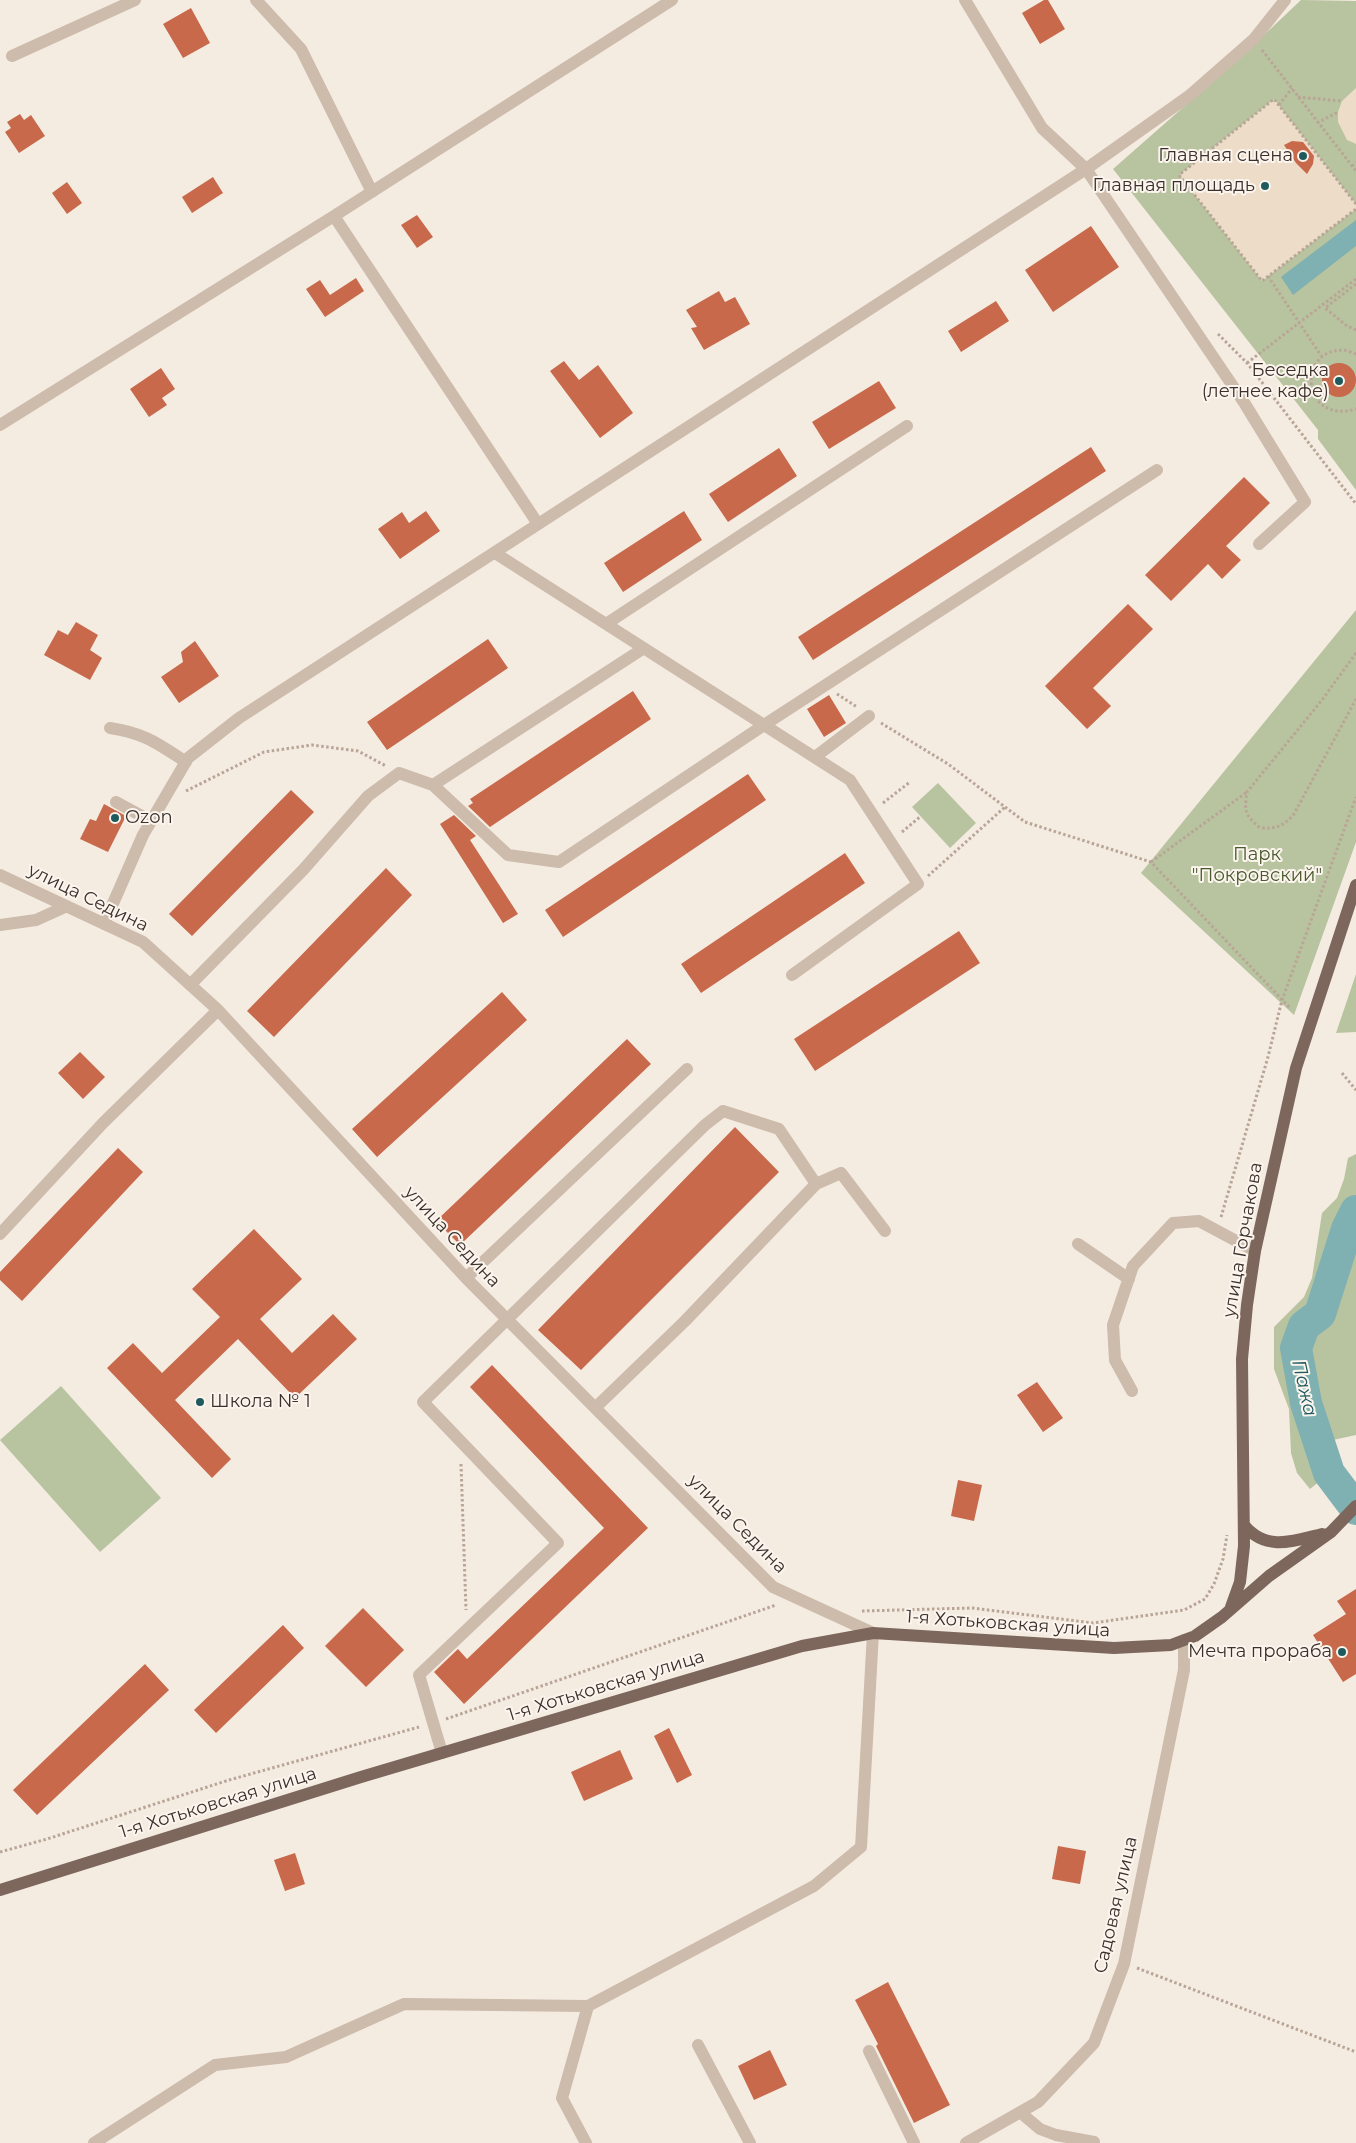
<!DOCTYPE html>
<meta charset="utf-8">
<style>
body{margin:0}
canvas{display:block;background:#f4ebe1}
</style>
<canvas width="1356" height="2143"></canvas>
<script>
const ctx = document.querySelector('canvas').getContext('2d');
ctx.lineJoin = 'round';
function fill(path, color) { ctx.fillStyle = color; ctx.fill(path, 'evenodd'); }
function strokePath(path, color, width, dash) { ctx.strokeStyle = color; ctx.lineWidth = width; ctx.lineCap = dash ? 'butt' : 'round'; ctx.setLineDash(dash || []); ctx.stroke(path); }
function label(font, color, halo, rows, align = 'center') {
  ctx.font = font + ' Montserrat,sans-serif'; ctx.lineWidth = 4; ctx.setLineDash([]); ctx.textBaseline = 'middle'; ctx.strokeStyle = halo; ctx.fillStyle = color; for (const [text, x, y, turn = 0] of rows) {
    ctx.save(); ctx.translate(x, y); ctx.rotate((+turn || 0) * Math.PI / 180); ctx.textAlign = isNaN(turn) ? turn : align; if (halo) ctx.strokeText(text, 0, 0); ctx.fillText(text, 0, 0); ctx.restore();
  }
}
const green = new Path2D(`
 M 1301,0 L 1356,1 L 1356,490 L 1318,439 L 1318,430 L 1113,169 L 1245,53 Z
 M 1356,610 L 1356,842 L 1294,1015 L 1141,873 Z
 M 938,783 L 976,823 L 950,848 L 912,807 Z
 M 1356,974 L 1356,1032 L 1336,1033 Z
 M 1356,1154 L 1356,1435 L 1333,1440 L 1320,1481 L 1310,1489 L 1297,1473 L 1291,1453 L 1289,1409 L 1274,1369 L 1274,1327 L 1304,1297 L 1312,1278 L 1322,1213 L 1337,1198 L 1344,1179 L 1348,1158 Z
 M 61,1386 L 161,1498 L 100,1552 L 0,1440 Z`);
const plaza = new Path2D(`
 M 1356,88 L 1356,144 L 1347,140 L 1338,122 L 1338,112 L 1342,101 Z
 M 1274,99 L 1356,204 L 1356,209 L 1262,281 L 1179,175 Z`);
const water = new Path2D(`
 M 1356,220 L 1356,246 L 1293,295 L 1281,277 Z`);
const river = new Path2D(`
 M 1356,1211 L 1347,1229 L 1320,1314 L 1304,1326 L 1296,1348 L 1306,1403 L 1329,1473 L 1356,1509`);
const building = new Path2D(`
 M 1044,0 L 1048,0 L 1065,29 L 1040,44 L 1022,13 Z
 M 191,8 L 210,43 L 183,58 L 163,24 Z
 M 20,114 L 24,120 L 31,115 L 45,136 L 19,153 L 5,132 L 11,128 L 7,122 Z
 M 1292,141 L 1303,142 L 1314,156 L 1313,164 L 1307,174 L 1296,163 L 1284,145 Z
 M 213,177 L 223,193 L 192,213 L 182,197 Z
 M 67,182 L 82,203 L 67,214 L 52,193 Z
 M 417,215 L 433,237 L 417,248 L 401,225 Z
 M 1091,226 L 1119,267 L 1053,312 L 1025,270 Z
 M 356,278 L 364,291 L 325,317 L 306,289 L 320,280 L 330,295 Z
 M 719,291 L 725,302 L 735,297 L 750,324 L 704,350 L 691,328 L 697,327 L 686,310 Z
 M 996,301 L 1009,321 L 961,352 L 948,331 Z
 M 564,361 L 579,380 L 598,365 L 633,413 L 600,438 L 550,371 Z
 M1322 380a17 17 0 1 1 34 0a17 17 0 1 1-34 0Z
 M 161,368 L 175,389 L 162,398 L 167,405 L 149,417 L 130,389 Z
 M 879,381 L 896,408 L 829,449 L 812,422 Z
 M 1091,447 L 1106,471 L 813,660 L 798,637 Z
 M 779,448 L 797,476 L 728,522 L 709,494 Z
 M 1244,477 L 1270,503 L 1226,546 L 1241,560 L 1222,579 L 1208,564 L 1171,601 L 1145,575 Z
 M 426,511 L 440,531 L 400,559 L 378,529 L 402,512 L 409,523 Z
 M 684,511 L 702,540 L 623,592 L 604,563 Z
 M 1128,604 L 1153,629 L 1093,688 L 1111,706 L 1087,729 L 1045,686 Z
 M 76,622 L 98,635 L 90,650 L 102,658 L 90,680 L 44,655 L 58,630 L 68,635 Z
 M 488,639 L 508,668 L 387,750 L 367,722 Z
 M 195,641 L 219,676 L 179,703 L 161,677 L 183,662 L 181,652 Z
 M 633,691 L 651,719 L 490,827 L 468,806 L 473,803 L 470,799 Z
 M 829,695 L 846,723 L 824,737 L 807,709 Z
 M 748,774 L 766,800 L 563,937 L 545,910 Z
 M 291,790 L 314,812 L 192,936 L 169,914 Z
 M 104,804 L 126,816 L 108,852 L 80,839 L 90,819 L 96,821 Z
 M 454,815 L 476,836 L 470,840 L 518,914 L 503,923 L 440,824 Z
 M 845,853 L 865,883 L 701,993 L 681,964 Z
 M 386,868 L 412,895 L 274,1037 L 247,1011 Z
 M 959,931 L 980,963 L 815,1071 L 794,1039 Z
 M 502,992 L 527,1020 L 377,1157 L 352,1129 Z
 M 627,1039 L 651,1064 L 460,1245 L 436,1221 Z
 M 80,1052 L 105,1077 L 83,1099 L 58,1073 Z
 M 735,1127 L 779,1172 L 581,1370 L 538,1330 Z
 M 118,1148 L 143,1172 L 22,1301 L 0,1280 L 0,1272 Z
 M 254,1229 L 302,1279 L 260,1319 L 292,1353 L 333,1314 L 357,1339 L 295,1398 L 238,1339 L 175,1400 L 231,1459 L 212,1478 L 107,1368 L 133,1343 L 162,1373 L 220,1317 L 192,1289 Z
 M 492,1365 L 648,1528 L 464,1704 L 434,1672 L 458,1649 L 467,1659 L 604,1528 L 470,1387 Z
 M 1037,1382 L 1063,1418 L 1043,1432 L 1017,1395 Z
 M 958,1480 L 982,1485 L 974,1521 L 951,1516 Z
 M 1356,1589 L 1356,1674 L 1343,1682 L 1313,1635 L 1346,1614 L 1337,1601 Z
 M 363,1608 L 404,1650 L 366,1687 L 325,1646 Z
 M 283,1625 L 304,1648 L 216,1733 L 194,1710 Z
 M 145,1664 L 169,1690 L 37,1815 L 13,1790 Z
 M 669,1728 L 692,1775 L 677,1783 L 654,1736 Z
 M 620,1750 L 633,1779 L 584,1801 L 571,1772 Z
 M 1058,1846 L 1086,1851 L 1080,1884 L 1052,1879 Z
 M 295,1853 L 305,1884 L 285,1891 L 274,1860 Z
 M 888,1982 L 950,2105 L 914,2123 L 876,2046 L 878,2044 L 855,2000 Z
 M 770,2050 L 787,2085 L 754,2100 L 738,2066 Z`);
const path = new Path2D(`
 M 1262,50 L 1356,171
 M 1298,97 L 1342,101
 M 1279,105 L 1292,88
 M 1317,123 L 1338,112
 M 1352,166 L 1356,162
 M 1356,204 L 1274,99 L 1179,175 L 1262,281 L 1356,209
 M 1268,276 L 1322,357
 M 1356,284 L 1325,308 L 1347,326 L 1356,330
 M 1218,334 L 1247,363 L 1356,504
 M 1356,354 C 1352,353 1345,349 1341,350 C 1296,352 1303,425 1356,409
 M 1247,363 L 1356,279
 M 1356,653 L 1322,700 L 1247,792 C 1244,812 1245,815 1260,828 C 1276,829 1284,826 1294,814 L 1356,699
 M 837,694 L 857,707
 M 881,723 L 948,764 L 1025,822 L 1151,862 L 1290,1008
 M 186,791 L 264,752 L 312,745 L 358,751 L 386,766
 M 883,803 L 910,782
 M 902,832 L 921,816
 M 1151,862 L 1247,792
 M 928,876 L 1005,807
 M 1342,1073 L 1356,1090
 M 1221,1217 L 1268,1057 L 1282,1000 L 1356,797
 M 461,1464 L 466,1610
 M 862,1611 L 972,1608 L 1093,1623 L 1184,1610 L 1205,1599 L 1214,1584 L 1223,1559 L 1227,1535
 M 446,1719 L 776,1605
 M 0,1852 L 47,1839 L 229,1780 L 419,1727
 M 1137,1968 L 1356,2052`);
const minor = new Path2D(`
 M 256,0 L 301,49 L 372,192
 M 965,0 L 1042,128 L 1086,169 L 1245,404 L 1305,502 L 1259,544
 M 12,56 L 135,0
 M 334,216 L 538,524
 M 0,425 L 334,216 L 672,0
 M 495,553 L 850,780 L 918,884 L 792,975
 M 606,624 L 907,426
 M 644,648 L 433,785 L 508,855 L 559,862 L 764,725 L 1157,470
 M 110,728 C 144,733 157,743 186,762
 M 815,757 L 869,716
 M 116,802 L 151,821
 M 0,875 L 143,942 L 218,1010 L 466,1278 L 773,1587 L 873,1633 L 861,1847 L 814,1886 L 588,2006 L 562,2098 L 586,2143
 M 104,924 L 143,835 L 188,758 L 239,718 L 1086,169 L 1189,96 L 1254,39 L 1285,0
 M 0,925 L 36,920 L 67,906
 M 190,985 L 303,870 L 368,796 L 399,773 L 433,785
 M 0,1234 L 103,1123 L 218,1010
 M 1078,1244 L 1129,1279
 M 466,1278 L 687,1069
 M 1132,1391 L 1115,1360 L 1113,1325 L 1133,1266 L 1173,1223 L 1199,1221 L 1255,1251
 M 595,1408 L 685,1321 L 816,1184 L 841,1173 L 885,1231
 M 442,1753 L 419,1675 L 558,1543 L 423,1402 L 705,1125 L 723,1111 L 779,1129 L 816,1184
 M 698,2045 L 750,2143
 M 869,2051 L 914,2143
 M 1021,2113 L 1040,2129 L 1056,2135 L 1094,2142
 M 94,2143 L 215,2065 L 286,2057 L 404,2004 L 588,2006
 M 966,2143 L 1038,2102 L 1094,2043 L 1124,1964 L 1184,1670 L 1184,1640`);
const major = new Path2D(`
 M 1244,1525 C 1266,1552 1294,1541 1322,1534
 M 1231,1607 L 1240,1582 L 1244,1546 L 1242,1359 L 1247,1305 L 1255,1251 L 1296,1068 L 1356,885
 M 0,1890 L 361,1777 L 802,1646 L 873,1633 L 1114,1648 L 1171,1645 L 1195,1636 L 1222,1617 L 1269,1576 L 1331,1532 L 1356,1506`);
const markers = [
 [1303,156,5,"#1f5a5e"],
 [1265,186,5,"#1f5a5e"],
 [1339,381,5,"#1f5a5e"],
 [115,818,5,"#1f5a5e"],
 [200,1402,5,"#1f5a5e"],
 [1342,1652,5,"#1f5a5e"]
];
const poiNames = [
 ["Главная сцена",1293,156],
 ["Главная площадь",1255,186],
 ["Беседка",1329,371],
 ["(летнее кафе)",1329,392],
 ["Ozon",125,818,"left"],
 ["Школа № 1",210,1402,"left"],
 ["Мечта прораба",1332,1652]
];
const parkNames = [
 ["Парк",1257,855],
 ["\"Покровский\"",1257,876]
];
const streetNames = [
 ["улица Седина",88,898,26],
 ["улица Седина",452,1237,47],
 ["улица Горчакова",1243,1240,-80],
 ["улица Седина",737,1524,45],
 ["1-я Хотьковская улица",1008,1624,4],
 ["1-я Хотьковская улица",606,1686,-17],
 ["1-я Хотьковская улица",218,1803,-17],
 ["Садовая улица",1116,1905,-77]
];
const waterNames = [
 ["Пажа",1304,1388,77]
];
fill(green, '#b8c4a0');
fill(plaza, '#ecdcc8');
fill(water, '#7fb0b2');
strokePath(river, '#7fb0b2', 32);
fill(building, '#c8694b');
strokePath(path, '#b9a596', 3, [2.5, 2.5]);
strokePath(minor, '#cdbbac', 12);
strokePath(major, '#7d675c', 12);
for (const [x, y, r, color] of markers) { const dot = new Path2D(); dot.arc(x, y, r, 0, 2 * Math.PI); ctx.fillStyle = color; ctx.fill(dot); strokePath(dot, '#fbf5ee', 2); }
label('18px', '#3b302b', '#fbf5ee', poiNames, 'right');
label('18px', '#4a5a2e', '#fbf5ee', parkNames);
label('18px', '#3b302b', '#fbf5ee', streetNames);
label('italic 19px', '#1f5a5e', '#fbf5ee', waterNames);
</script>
